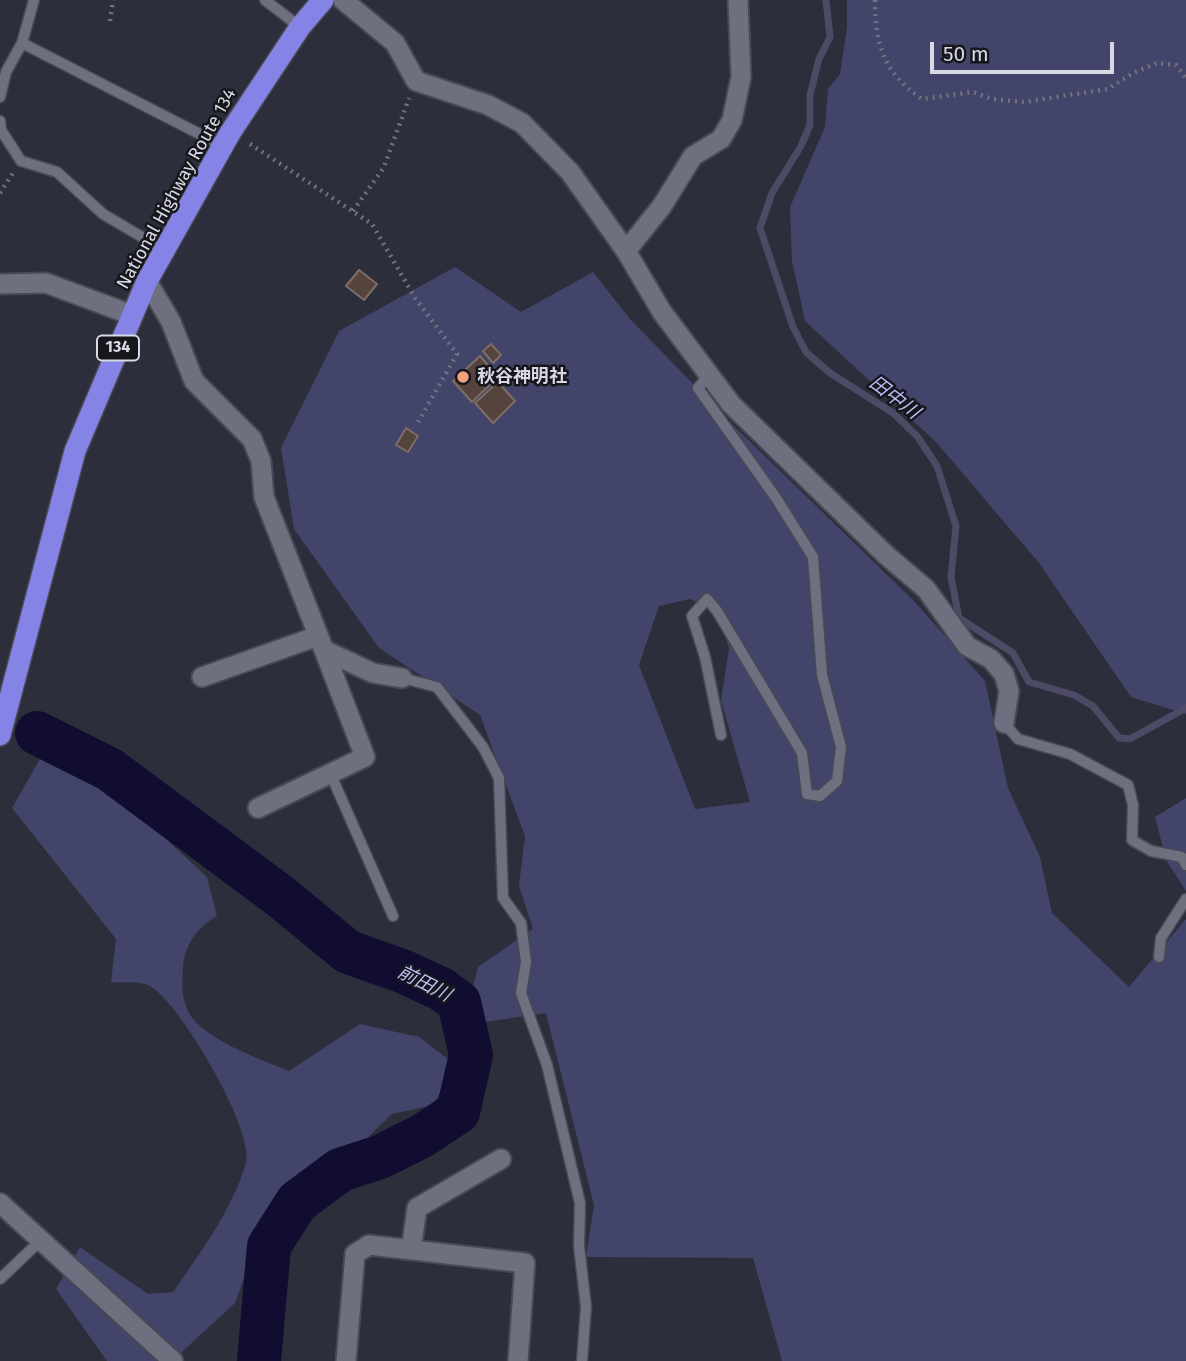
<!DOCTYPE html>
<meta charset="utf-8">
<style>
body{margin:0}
#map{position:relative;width:1186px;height:1361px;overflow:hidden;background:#2d2e3b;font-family:"Fira Sans",sans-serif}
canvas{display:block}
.scale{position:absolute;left:930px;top:42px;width:184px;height:32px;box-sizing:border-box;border:4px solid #d8d9e2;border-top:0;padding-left:9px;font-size:21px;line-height:24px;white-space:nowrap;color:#d8d9e2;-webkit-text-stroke:5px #16171d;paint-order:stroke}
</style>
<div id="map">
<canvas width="1186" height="1361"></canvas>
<div class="scale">50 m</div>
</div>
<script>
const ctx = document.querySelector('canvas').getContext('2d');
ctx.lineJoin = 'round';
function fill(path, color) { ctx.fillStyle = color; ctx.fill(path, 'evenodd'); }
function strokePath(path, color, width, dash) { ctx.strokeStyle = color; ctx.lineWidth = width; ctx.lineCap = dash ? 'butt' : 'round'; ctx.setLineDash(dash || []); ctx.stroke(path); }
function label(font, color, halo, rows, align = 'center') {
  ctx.font = font + ' "Fira Sans","Noto Sans JP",sans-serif'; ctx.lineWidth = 5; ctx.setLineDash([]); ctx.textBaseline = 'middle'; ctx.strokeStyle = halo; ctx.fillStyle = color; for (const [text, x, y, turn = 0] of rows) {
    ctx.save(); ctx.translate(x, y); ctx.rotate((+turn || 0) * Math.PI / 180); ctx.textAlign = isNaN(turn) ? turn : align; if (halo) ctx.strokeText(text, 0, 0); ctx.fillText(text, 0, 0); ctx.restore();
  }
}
const green = new Path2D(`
 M 847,0 L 1186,0 L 1186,714 L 1131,697 L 1039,563 L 936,442 L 805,321 L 792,261 L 790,207 L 825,127 L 828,89 L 840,74 L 847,27 Z
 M 455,267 L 521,312 L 593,272 L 630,319 L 731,423 L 914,601 L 985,681 L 1008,788 L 1040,857 L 1052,913 L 1129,987 L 1186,919 L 1186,1361 L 782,1361 L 753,1258 L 586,1257 L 594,1205 L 546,1013 L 484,1022 L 471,994 L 478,967 L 533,929 L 519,886 L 525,836 L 480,715 L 379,648 L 294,529 L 281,448 L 339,331 ZM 690,599 L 717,611 L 729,648 L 721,700 L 750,802 L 695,809 L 639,665 L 659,606 Z
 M 44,752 L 94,772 L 207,877 L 217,916 C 198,927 184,945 183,968 C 182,983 181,996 188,1011 C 200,1038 262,1060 289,1071 L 360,1024 L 419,1037 L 453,1063 L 434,1105 L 392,1114 L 365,1140 L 268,1212 L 235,1303 L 172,1361 L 107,1361 L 56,1289 L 80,1247 L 148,1294 L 173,1292 C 201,1252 232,1210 246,1163 C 255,1130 178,999 148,985 C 138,981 121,983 111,982 L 116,939 L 12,808 Z
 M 1186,798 L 1186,891 L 1166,860 L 1155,817 Z`);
const stream = new Path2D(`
 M 826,0 L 830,37 L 819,59 L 810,95 L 810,125 L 801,146 L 772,193 L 760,228 L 793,327 L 806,352 L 830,373 L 893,413 L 917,436 L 937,466 L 956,526 L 951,577 L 959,618 L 1013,653 L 1029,682 L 1074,695 L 1093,706 L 1119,738 L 1130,739 L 1186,708`);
const river = new Path2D(`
 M 37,733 L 109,769 L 280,896 L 348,952 L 402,971 L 441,989 L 459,1002 L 471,1055 L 458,1112 L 422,1136 L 380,1157 L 340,1170 L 297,1202 L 269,1246 L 259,1361`);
const building = new Path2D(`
 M 359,270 L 377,284 L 364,300 L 346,286 Z
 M 491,344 L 501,355 L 493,363 L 483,351 Z
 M 480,356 L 498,377 L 472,402 L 453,381 Z
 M 498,382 L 515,401 L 493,423 L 475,403 Z
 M 406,428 L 418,436 L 408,452 L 396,445 Z`);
const path = new Path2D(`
 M 875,0 C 875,45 884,73 922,99 L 973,92 L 992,99 L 1024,102 L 1108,89 L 1133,73 L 1157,63 L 1176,65 L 1186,78
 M 110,21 L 113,0
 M 250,144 L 372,224 L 415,298 L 457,354 L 417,424
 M 0,193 L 13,173
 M 353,211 L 384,167 L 409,98`);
const lane = new Path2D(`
 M 265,0 L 300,27
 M 22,43 L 223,146
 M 0,97 L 6,72 L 22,43 L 34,0
 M 0,121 L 1,130 L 21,161 L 57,172 L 103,214 L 164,250
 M 709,375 L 698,388 L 776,498 L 813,557 L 822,675 L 841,747 L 837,781 L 820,796 L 807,794 L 802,753 L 717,611 L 707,599 L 692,616 L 705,657 L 721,735
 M 402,678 L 437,687 L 483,747 L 499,778 L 503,898 L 521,923 L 526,962 L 521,993 L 547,1065 L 580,1203 L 579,1246 L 586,1307 L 582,1361
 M 1004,723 L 1018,739 L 1070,754 L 1128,785 L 1133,805 L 1132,840 L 1151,851 L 1182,857 L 1186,865
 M 331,775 L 393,916
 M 1159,957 L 1161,938 L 1186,899
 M 0,1279 L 39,1242`);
const street = new Path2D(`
 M 343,0 L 395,43 L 416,81 L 488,105 L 522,123 L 570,172 L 626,251 L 662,312 L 731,404 L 886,555 L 926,589 L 967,646 L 991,659 L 1004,674 L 1009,691 L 1004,723
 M 626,251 L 662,206 L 693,156 L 721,139 L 732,120 L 741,77 L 738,0
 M 147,281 L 171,322 L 194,381 L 252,439 L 261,461 L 264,497 L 324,650 L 373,673 L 402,678
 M 0,284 L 46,283 L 132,315
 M 202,677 L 318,636
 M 258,808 L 365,757 L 324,650
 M 0,1203 L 173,1361
 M 411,1250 L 417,1208 L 501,1159
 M 346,1361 L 355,1254 L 369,1245 L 525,1263 L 518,1361`);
const highway = new Path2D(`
 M 0,735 L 75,451 L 147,281 L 230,133 L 300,27 L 323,0`);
const markers = [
 [463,377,7,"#f1a17c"]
];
const shields = [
 [118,348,42]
];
const shieldNames = [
 ["134",118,348]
];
const streetNames = [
 ["National Highway Route 134",177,189,-61]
];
const poiNames = [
 ["秋谷神明社",477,377]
];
const waterNames = [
 ["田中川",894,398,37],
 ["前田川",424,984,27]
];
fill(green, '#434469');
strokePath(stream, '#4d4a66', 7);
strokePath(river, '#110d31', 44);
fill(building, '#54443d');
strokePath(building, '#7e6d66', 2);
strokePath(lane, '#484954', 13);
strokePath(street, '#484954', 23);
strokePath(highway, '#484954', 24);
strokePath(path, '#72737e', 4.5, [2, 5]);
strokePath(lane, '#6e6f7f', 10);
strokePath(street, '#6e6f7f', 19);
strokePath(highway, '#8584e6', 21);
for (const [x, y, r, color] of markers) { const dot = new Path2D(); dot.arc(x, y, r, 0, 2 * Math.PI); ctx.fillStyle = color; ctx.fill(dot); strokePath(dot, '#16171d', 2.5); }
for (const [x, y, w] of shields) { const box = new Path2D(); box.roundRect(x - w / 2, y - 12.5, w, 25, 5); ctx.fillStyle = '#16171d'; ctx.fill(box); strokePath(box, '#d8d9e2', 2); }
label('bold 16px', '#d8d9e2', null, shieldNames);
label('18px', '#d8d9e2', '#16171d', streetNames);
label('bold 18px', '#d8d9e2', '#16171d', poiNames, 'left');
label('italic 19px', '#babdf5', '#16171d', waterNames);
</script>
